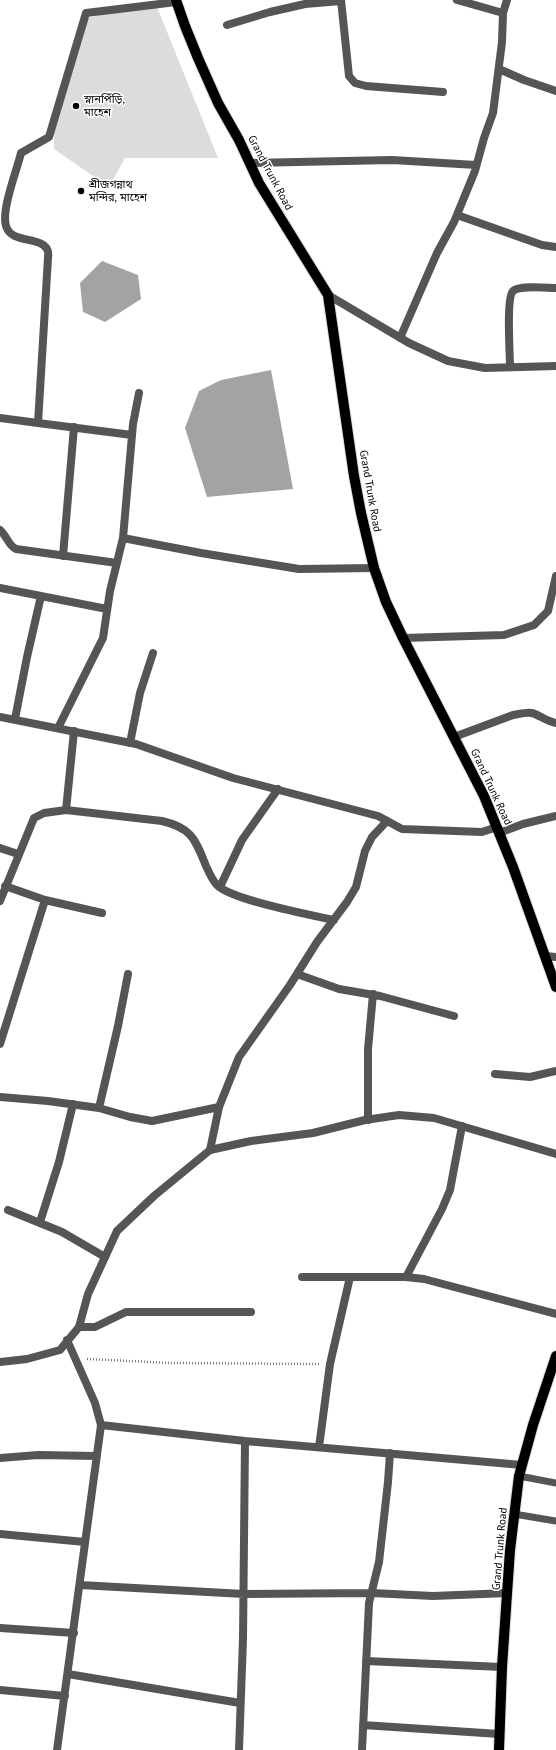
<!DOCTYPE html>
<meta charset="utf-8">
<style>
body{margin:0}
canvas{display:block;background:#fff}
</style>
<canvas width="556" height="1750"></canvas>
<script>
const ctx = document.querySelector('canvas').getContext('2d');
ctx.lineJoin = 'round';
function fill(path, color) { ctx.fillStyle = color; ctx.fill(path, 'evenodd'); }
function strokePath(path, color, width, dash) { ctx.strokeStyle = color; ctx.lineWidth = width; ctx.lineCap = dash ? 'butt' : 'round'; ctx.setLineDash(dash || []); ctx.stroke(path); }
function label(font, color, halo, rows, align = 'center') {
  ctx.font = font + ' "PT Sans","Noto Sans Bengali",sans-serif'; ctx.lineWidth = 3; ctx.setLineDash([]); ctx.textBaseline = 'middle'; ctx.strokeStyle = halo; ctx.fillStyle = color; for (const [text, x, y, turn = 0] of rows) {
    ctx.save(); ctx.translate(x, y); ctx.rotate((+turn || 0) * Math.PI / 180); ctx.textAlign = isNaN(turn) ? turn : align; if (halo) ctx.strokeText(text, 0, 0); ctx.fillText(text, 0, 0); ctx.restore();
  }
}
const green = new Path2D(`
 M 155,2 L 218,158 L 125,158 L 109,187 L 54,149 L 54,124 L 84,19 Z`);
const water = new Path2D(`
 M 102,261 L 138,275 L 141,299 L 105,322 L 83,312 L 80,283 Z
 M 271,370 L 293,489 L 207,497 L 185,428 L 199,391 L 221,380 Z`);
const path = new Path2D(`
 M 87,1359 L 171,1363 L 320,1364`);
const service = new Path2D(`
 M 519,1476 L 556,1483
 M 514,1514 L 556,1521`);
const minor = new Path2D(`
 M 341,0 L 349,76 L 355,83 L 366,86 L 443,92
 M 457,0 L 503,13
 M 227,25 L 270,12 L 305,4 L 341,1
 M 499,69 L 524,80 L 556,91
 M 250,163 L 392,160 L 476,165
 M 457,215 L 542,245 L 556,247
 M 328,295 L 409,343 L 448,361 L 485,368 L 556,366
 M 400,338 L 437,253 L 454,222 L 475,171 L 484,138 L 493,113 L 502,42 L 503,13 L 507,0
 M 510,367 C 510,354 506,298 513,291 C 520,285 547,288 556,288
 M 0,418 L 38,423 L 48,258 C 48,256 49,252 47,249 C 40,236 11,244 6,226 C 1,210 17,170 21,153 L 49,137 L 86,13 L 176,2
 M 38,423 L 132,435
 M 0,530 C 7,536 8,545 16,549 L 117,563
 M 123,538 L 201,553 L 299,569 L 374,568
 M 63,556 L 74,427
 M 0,588 L 107,609
 M 403,638 L 504,635 L 534,625 L 548,611 L 556,576
 M 15,719 L 27,657 L 41,596
 M 58,728 L 103,638 L 110,591 L 123,538 L 133,424 L 139,393
 M 74,731 L 66,810 L 162,821 C 192,828 195,839 206,866 C 209,872 212,880 217,885 C 231,900 311,915 334,920
 M 454,737 L 513,715 C 519,714 526,712 532,713 C 540,715 547,722 556,723
 M 130,743 L 140,693 L 153,653
 M 499,833 L 523,824 L 556,816
 M 0,848 L 18,854
 M 5,886 L 45,900 L 102,913
 M 220,887 L 242,840 L 278,789
 M 0,901 L 34,818 L 44,813 L 66,810
 M 545,956 L 556,957
 M 297,974 L 339,989 L 380,996 L 454,1016
 M 0,1044 L 45,900
 M 495,1074 L 530,1077 L 556,1071
 M 0,1097 L 48,1101 L 99,1108 L 130,1117 L 152,1121 L 219,1107
 M 99,1108 L 118,1026 L 128,974
 M 368,1120 L 368,1049 L 373,994
 M 210,1150 L 219,1107 L 239,1057 L 290,985 L 317,942 L 347,902 L 356,887 L 365,851 L 372,837 L 387,821
 M 8,1210 L 62,1232 L 105,1257
 M 40,1222 L 59,1162 L 73,1104
 M 302,1277 L 406,1277 L 424,1279 L 556,1314
 M 406,1277 L 442,1209 L 450,1190 L 462,1126
 M 79,1327 L 95,1327 L 126,1312 L 251,1312
 M 67,1340 L 95,1403 L 101,1425 L 245,1441 L 522,1465
 M 319,1447 L 330,1364 L 350,1277
 M 0,1458 L 38,1455 L 97,1456
 M 0,1534 L 85,1542
 M 80,1585 L 244,1594 L 372,1593 L 433,1596 L 508,1593
 M 0,1628 L 74,1633
 M 366,1661 L 502,1667
 M 68,1674 L 240,1703
 M 0,1690 L 65,1696
 M 363,1725 L 499,1734
 M 57,1750 L 101,1425
 M 239,1750 L 243,1639 L 245,1441
 M 362,1750 L 369,1603 L 379,1562 L 388,1482 L 390,1453`);
const tertiary = new Path2D(`
 M 0,717 L 136,744 L 233,778 L 378,816 L 402,829 L 482,832 L 497,827
 M 0,1362 L 27,1359 L 60,1350 L 79,1327 L 88,1294 L 117,1231 L 154,1196 L 210,1150 L 251,1141 L 313,1133 L 365,1120 L 399,1115 L 434,1118 L 556,1154`);
const primary = new Path2D(`
 M 176,0 L 185,26 L 198,58 L 218,103 L 239,140 L 259,183 L 328,295 L 354,476 L 361,513 L 374,568 L 386,602 L 403,638 L 484,796 L 513,867 L 556,987
 M 499,1750 L 502,1667 L 510,1550 L 519,1476 L 533,1425 L 556,1356`);
const markers = [
 [76,106,4,"#000"],
 [81,191,4,"#000"]
];
const poiNames = [
 ["স্নানপিঁড়ি,",84,100],
 ["মাহেশ",84,113],
 ["শ্রীজগন্নাথ",89,185],
 ["মন্দির, মাহেশ",89,198]
];
const streetNames = [
 ["Grand Trunk Road",270,173,62],
 ["Grand Trunk Road",370,491,80],
 ["Grand Trunk Road",491,787,65],
 ["Grand Trunk Road",500,1549,-85]
];
fill(green, '#dcdcdc');
fill(water, '#a3a3a3');
strokePath(primary, '#dbdbdb', 12);
strokePath(path, '#777', 2.5, [1, 2]);
strokePath(service, '#555', 7);
strokePath(minor, '#555', 8);
strokePath(tertiary, '#555', 8);
strokePath(primary, '#000', 10);
for (const [x, y, r, color] of markers) { const dot = new Path2D(); dot.arc(x, y, r, 0, 2 * Math.PI); ctx.fillStyle = color; ctx.fill(dot); strokePath(dot, '#fff', 1.5); }
label('11px', '#000', '#fff', poiNames, 'left');
label('11px', '#000', '#fff', streetNames);
</script>
